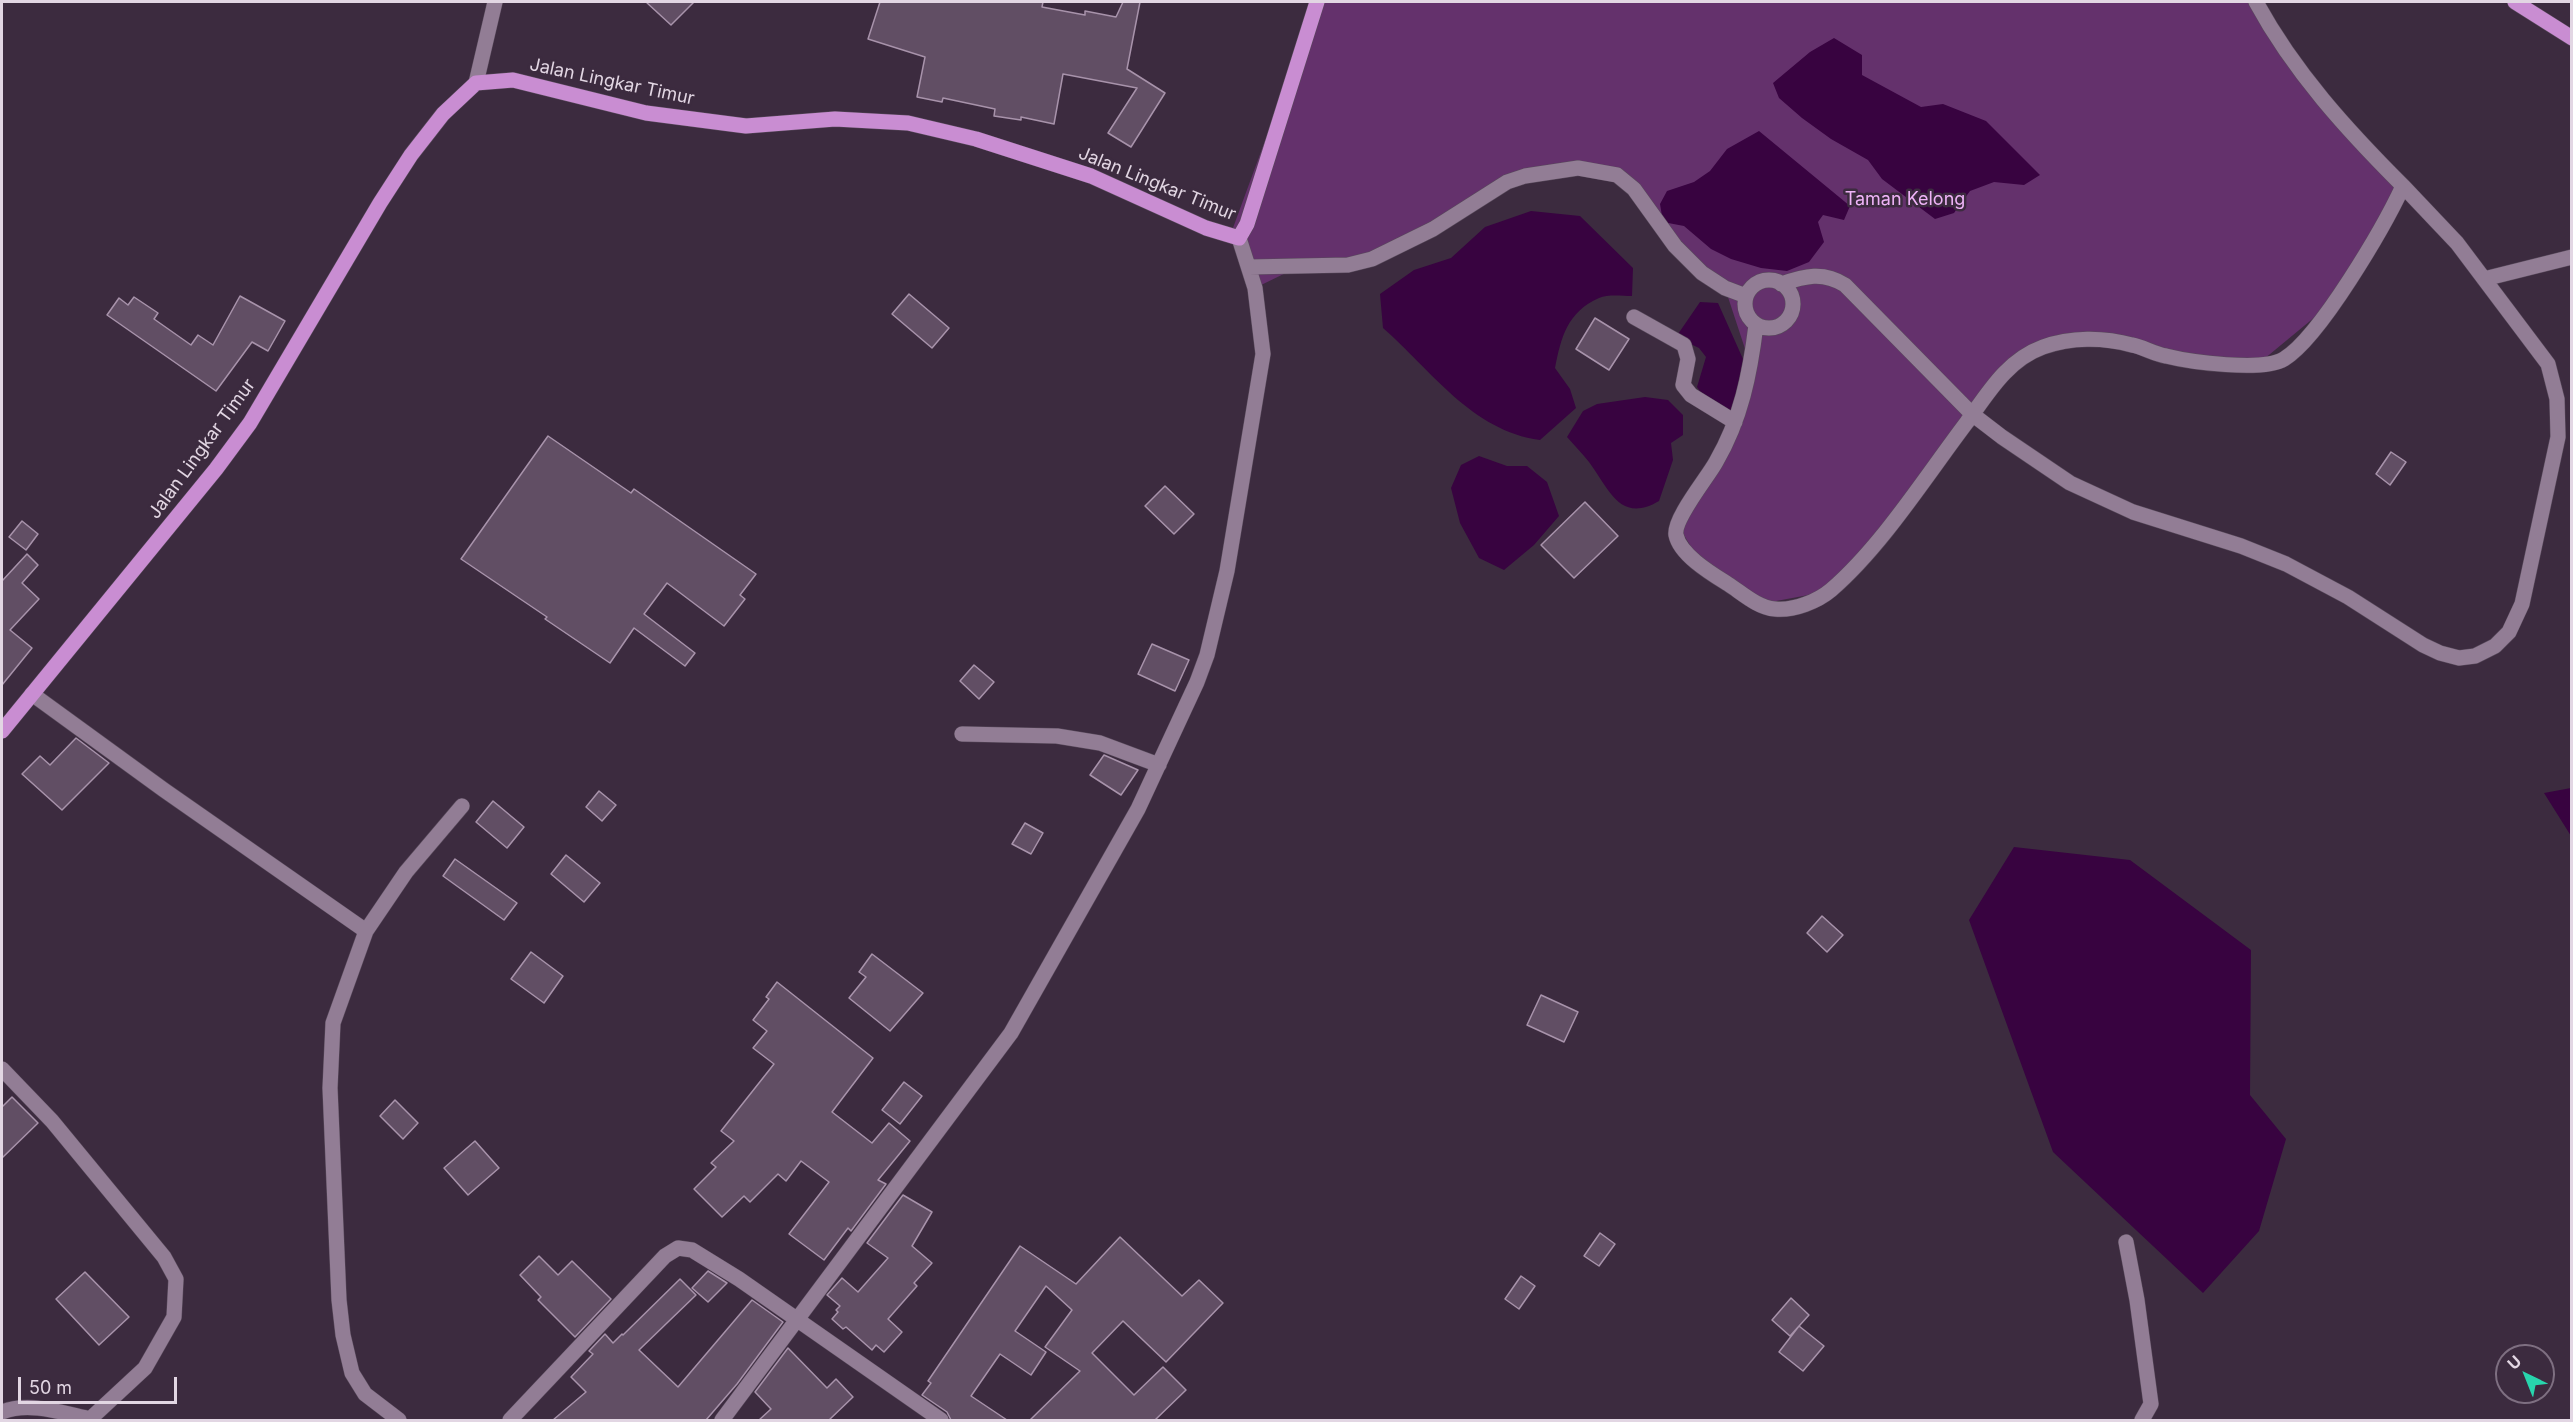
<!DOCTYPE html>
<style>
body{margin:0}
#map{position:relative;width:2573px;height:1422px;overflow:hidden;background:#3c2b3f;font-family:Inter,sans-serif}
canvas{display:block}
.frame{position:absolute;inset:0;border:3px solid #e2d6e3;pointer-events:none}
.north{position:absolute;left:2495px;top:1344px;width:60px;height:60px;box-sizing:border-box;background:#3c2b3f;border:2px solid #7e6f81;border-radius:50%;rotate:317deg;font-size:16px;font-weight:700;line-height:24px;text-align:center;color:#e2d6e3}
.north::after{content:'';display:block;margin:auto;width:21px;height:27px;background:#28d5ad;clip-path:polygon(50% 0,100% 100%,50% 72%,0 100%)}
.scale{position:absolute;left:18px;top:1377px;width:159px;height:27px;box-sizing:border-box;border:3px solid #e2d6e3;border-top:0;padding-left:8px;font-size:18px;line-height:21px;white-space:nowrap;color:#e2d6e3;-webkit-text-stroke:4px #3c2b3f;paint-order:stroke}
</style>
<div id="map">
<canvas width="2573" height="1422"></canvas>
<div class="frame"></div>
<div class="north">U</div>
<div class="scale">50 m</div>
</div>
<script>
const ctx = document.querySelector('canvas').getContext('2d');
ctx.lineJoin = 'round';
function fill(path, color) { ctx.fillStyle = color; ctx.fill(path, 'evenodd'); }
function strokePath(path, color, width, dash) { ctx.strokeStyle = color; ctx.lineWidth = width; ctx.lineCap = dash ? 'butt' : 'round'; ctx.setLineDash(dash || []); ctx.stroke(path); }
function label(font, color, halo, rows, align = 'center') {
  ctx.font = font + ' Inter,sans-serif'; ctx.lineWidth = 5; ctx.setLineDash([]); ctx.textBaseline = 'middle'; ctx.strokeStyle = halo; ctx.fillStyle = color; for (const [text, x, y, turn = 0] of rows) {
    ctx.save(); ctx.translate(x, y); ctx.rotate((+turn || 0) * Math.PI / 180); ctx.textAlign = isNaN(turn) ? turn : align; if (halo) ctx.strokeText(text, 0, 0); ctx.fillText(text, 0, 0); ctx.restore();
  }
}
const green = new Path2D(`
 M 1316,2 L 2258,2 L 2288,53 L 2403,186 L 2333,302 L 2258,364 L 2079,340 L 2010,368 L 1830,591 L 1760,604 L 1704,569 L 1678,525 L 1716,463 L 1751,367 L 1725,288 L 1617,175 L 1550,172 L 1507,182 L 1348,265 L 1300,266 L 1255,288 L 1230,236 Z`);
const water = new Path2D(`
 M 1834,38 L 1862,55 L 1862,75 L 1921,107 L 1943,104 L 1986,121 L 2040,175 L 2024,185 L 1994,182 L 1970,191 L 1954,213 L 1935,219 L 1882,179 L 1868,160 L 1831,139 L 1802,118 L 1779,98 L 1773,83 L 1810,52 Z
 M 1759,131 L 1850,206 L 1844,220 L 1823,215 L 1818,222 L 1824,242 L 1809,262 L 1787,271 L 1761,268 L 1731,259 L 1711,249 L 1684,226 L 1663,222 L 1660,204 L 1667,191 L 1694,182 L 1710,171 L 1727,149 Z
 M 1531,211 L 1580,216 L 1633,268 L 1632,296 C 1622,296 1608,294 1599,298 C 1567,312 1561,338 1555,368 L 1570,389 L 1576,408 L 1540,440 C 1472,431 1431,370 1383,328 L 1380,294 L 1414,270 L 1451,258 L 1485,227 Z
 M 1700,302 L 1718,303 L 1743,359 L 1744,371 L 1730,416 L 1704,397 L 1697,387 L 1706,357 L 1699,348 L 1676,337 Z
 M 1645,397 L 1668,400 L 1683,415 L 1683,435 L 1671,443 L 1673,460 L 1659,501 C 1620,524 1609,489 1589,462 C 1582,453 1574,445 1567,437 L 1583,411 L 1597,404 Z
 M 1479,456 L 1507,466 L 1527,466 L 1547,482 L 1559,516 L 1534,545 L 1504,570 L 1479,558 L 1460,523 L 1451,488 L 1461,465 Z
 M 2571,788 L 2572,788 L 2571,836 L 2544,793 Z
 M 2014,847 L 2130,860 L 2251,950 L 2250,1095 L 2286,1139 L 2259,1231 L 2203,1293 L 2053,1152 L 1969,920 Z`);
const building = new Path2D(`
 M 646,2 L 694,2 L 671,25 Z
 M 880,2 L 1043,2 L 1042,7 L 1085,15 L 1085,11 L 1116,17 L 1123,2 L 1140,2 L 1127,69 L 1165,93 L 1131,147 L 1108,133 L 1137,88 L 1063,74 L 1054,124 L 1021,117 L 1021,120 L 994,116 L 995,109 L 943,98 L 942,102 L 917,97 L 925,57 L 868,39 Z
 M 909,294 L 949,328 L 932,348 L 892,314 Z
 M 240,296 L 285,321 L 268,351 L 252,342 L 216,391 L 107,315 L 119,298 L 128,305 L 134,297 L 158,313 L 154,319 L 191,345 L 198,335 L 213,345 Z
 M 1595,318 L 1629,339 L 1609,370 L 1576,349 Z
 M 548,436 L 631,493 L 634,489 L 756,574 L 740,595 L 745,599 L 724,626 L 667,583 L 644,614 L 695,653 L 685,666 L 634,628 L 610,663 L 545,619 L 547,617 L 461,559 Z
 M 2391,452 L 2406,462 L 2390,485 L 2376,474 Z
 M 1165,486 L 1194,514 L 1174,534 L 1145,506 Z
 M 1585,502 L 1618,536 L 1574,578 L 1541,545 Z
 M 22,521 L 38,534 L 26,550 L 9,537 Z
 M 27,554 L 38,565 L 22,583 L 39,599 L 10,630 L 32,648 L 2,685 L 2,581 Z
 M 1152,644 L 1189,660 L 1175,691 L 1138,674 Z
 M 974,665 L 994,682 L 979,699 L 960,681 Z
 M 76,738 L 109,763 L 62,810 L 22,774 L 40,756 L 50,765 Z
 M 1104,755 L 1138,770 L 1121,795 L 1090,775 Z
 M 599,791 L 616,805 L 602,821 L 586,807 Z
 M 493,801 L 524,827 L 507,848 L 476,822 Z
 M 1025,823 L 1043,833 L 1031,854 L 1012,844 Z
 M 566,855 L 600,883 L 584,902 L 551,874 Z
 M 455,859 L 517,903 L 504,920 L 443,876 Z
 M 1822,916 L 1843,935 L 1827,952 L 1807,933 Z
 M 531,952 L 563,976 L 544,1003 L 511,979 Z
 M 872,954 L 923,993 L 890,1031 L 849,998 L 866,977 L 859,972 Z
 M 777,982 L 873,1058 L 832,1112 L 872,1143 L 889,1123 L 910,1141 L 878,1180 L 886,1184 L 851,1231 L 848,1228 L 824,1260 L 789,1234 L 829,1182 L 801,1161 L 786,1181 L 778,1174 L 750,1202 L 744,1196 L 722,1217 L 694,1189 L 716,1167 L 711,1163 L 734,1141 L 721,1131 L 774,1064 L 753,1048 L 767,1031 L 753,1020 L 769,999 L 766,997 Z
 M 1541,995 L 1578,1012 L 1564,1042 L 1527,1025 Z
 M 904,1082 L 922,1096 L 900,1124 L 882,1110 Z
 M 12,1097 L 38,1123 L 2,1158 L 2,1107 Z
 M 395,1100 L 418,1123 L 403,1139 L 380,1116 Z
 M 475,1141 L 499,1168 L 468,1195 L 444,1168 Z
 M 903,1195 L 932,1212 L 912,1246 L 932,1263 L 914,1283 L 917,1286 L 888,1319 L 902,1332 L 884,1352 L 876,1345 L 872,1350 L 846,1327 L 843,1329 L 832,1319 L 838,1312 L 836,1310 L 840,1306 L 827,1295 L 842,1278 L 858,1292 L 888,1258 L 867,1243 Z
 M 1600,1233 L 1615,1244 L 1599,1266 L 1584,1256 Z
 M 1120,1237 L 1182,1296 L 1199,1280 L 1223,1303 L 1166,1362 L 1123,1321 L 1092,1353 L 1134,1395 L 1163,1367 L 1186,1390 L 1155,1420 L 1030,1420 L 1080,1371 L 1045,1347 L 1072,1310 L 1046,1286 L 1015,1331 L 1046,1352 L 1031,1375 L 1000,1354 L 971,1396 L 1007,1420 L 951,1420 L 947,1412 L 922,1395 L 931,1383 L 928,1381 L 1020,1246 L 1076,1284 Z
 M 539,1256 L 558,1275 L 572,1261 L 611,1299 L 575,1337 L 538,1300 L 541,1297 L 520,1275 Z
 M 708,1271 L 727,1283 L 708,1302 L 692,1288 Z
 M 85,1272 L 129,1317 L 99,1345 L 56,1299 Z
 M 1521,1276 L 1535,1286 L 1519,1309 L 1505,1299 Z
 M 680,1279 L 696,1295 L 639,1350 L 678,1387 L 752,1300 L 783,1322 L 737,1384 L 706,1420 L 553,1420 L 586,1392 L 571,1377 L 593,1354 L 589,1351 L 605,1334 L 613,1343 L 622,1334 L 623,1335 Z
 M 1791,1298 L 1809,1315 L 1790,1336 L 1772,1320 Z
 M 1799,1326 L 1824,1346 L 1803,1371 L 1779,1352 Z
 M 788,1348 L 827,1388 L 836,1379 L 853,1397 L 829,1420 L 759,1420 L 771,1409 L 755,1392 Z`);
const minor = new Path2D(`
 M 476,83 L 495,2
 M 1249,267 L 1348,265 L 1372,259 L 1433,229 L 1507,182 L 1525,176 L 1578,168 L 1617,175 L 1634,189 L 1675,246 L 1702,273 L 1725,288 L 1746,296
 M 2484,279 L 2572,257
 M1745 304a24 24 0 1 1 48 0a24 24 0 1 1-48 0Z
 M 1781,284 C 1805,276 1823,271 1845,285 L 1972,414 L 2002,437 L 2070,483 L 2133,512 L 2241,546 L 2286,564 L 2348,597 L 2423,645 L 2440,653 L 2459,658 L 2475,656 L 2495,646 L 2509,632 L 2522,604 L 2558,437 L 2557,399 L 2548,364 L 2457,243 L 2403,186
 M 1634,317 L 1684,345 L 1688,359 L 1683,385 L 1691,395 L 1735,422
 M 1756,325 C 1750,374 1741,419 1716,462 C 1708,477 1673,519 1676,535 C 1680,555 1712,574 1728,584 C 1742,593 1758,608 1775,609 C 1794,611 1818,601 1831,590 C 1882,546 1926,476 1967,422 C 1988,393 2007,360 2043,347 C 2071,337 2103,337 2132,345 C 2143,347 2154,354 2166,356 C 2190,362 2263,372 2284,359 C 2320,337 2384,227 2403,186 C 2347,130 2294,72 2256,2
 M 32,694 L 164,790 L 366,931 L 406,872 L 462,806
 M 962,734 L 1057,736 L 1100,743 L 1159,765
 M 366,931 L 333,1023 L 330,1088 L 339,1300 L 343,1335 L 352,1373 L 365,1394 L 399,1420
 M 2,1069 L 52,1121 L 164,1257 L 176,1279 L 174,1317 L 145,1368 L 89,1420
 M 2126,1242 L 2137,1300 L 2151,1404 L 2142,1420
 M 2,1412 C 29,1401 63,1413 91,1419
 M 510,1420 L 665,1256 L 678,1248 L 692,1250 L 739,1279 L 941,1420
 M 722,1420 L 1011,1033 L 1138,809 L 1197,682 L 1207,655 L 1227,571 L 1263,354 L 1255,288 L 1239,238`);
const major = new Path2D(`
 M 2515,2 L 2572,38
 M 2,731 L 216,469 L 250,423 L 380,203 L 411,155 L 443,114 L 476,83 L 513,80 L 646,113 L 746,126 L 835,119 L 908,123 L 976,139 L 1091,176 L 1206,228 L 1239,238 L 1247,224 L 1317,2`);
const streetNames = [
 ["Jalan Lingkar Timur",612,82,12],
 ["Jalan Lingkar Timur",1157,184,22],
 ["Jalan Lingkar Timur",202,449,-54]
];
const parkNames = [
 ["Taman Kelong",1905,200]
];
fill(green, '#64316c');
fill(water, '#380340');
fill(building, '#614e64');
strokePath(building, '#a893ab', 1.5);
strokePath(minor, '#584a5b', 16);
strokePath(major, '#584a5b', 16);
strokePath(minor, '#927d95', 15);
strokePath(major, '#c98dd2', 15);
label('18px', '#e2d6e3', '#3c2b3f', streetNames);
label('18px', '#efb3f8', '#3c2b3f', parkNames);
</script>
